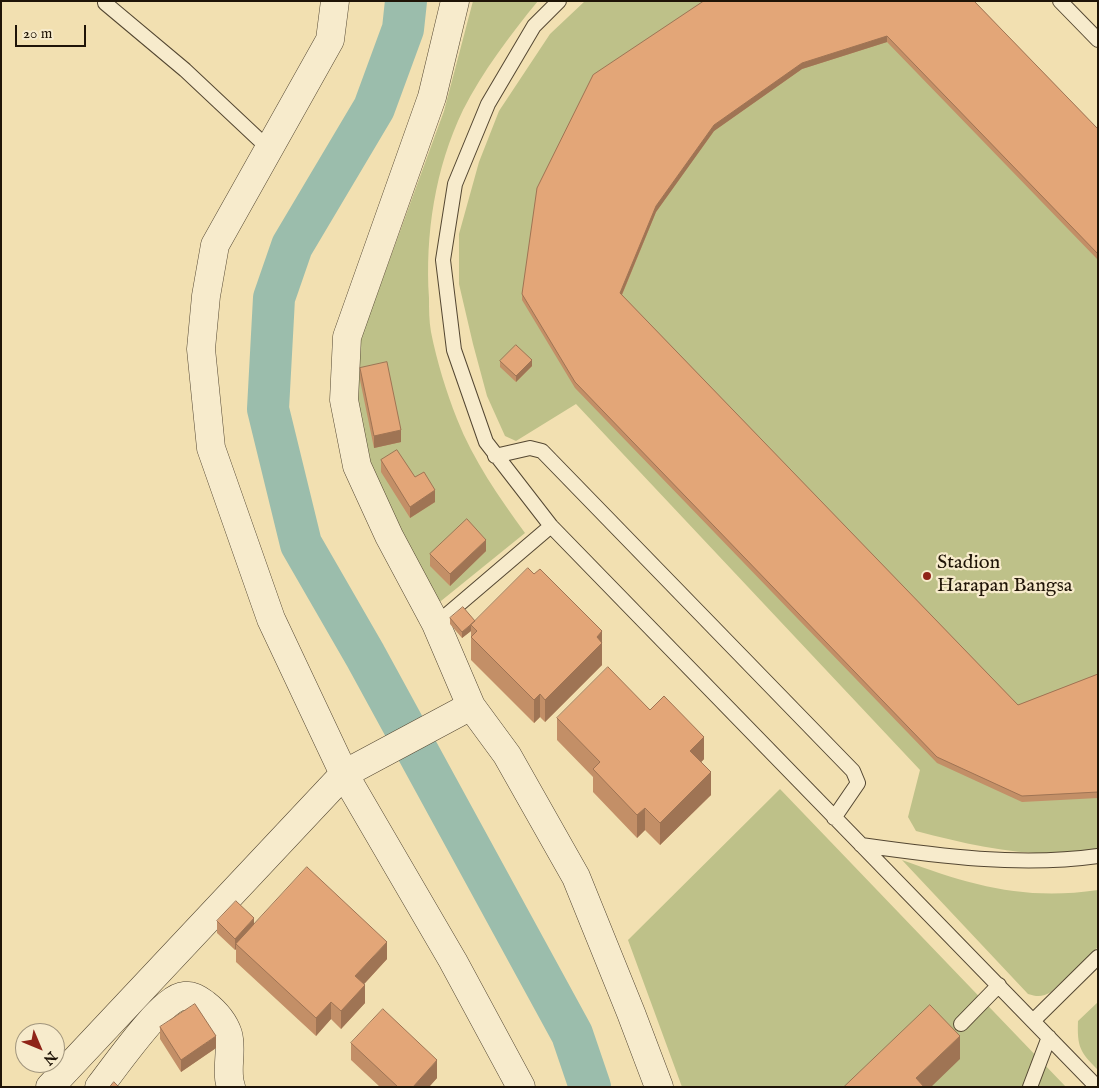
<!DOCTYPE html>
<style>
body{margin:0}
#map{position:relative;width:1099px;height:1088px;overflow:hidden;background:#f2e0b1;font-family:"IM FELL English",serif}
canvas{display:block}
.frame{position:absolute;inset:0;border:2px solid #1f1407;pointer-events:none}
.north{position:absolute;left:15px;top:1023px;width:50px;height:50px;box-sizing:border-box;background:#f7ebcc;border:1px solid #a1957d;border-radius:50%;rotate:135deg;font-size:14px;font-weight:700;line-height:20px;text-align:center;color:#1f1407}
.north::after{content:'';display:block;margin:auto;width:18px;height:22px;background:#8f2418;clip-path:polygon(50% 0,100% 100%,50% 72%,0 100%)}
.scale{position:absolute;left:15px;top:25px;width:71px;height:22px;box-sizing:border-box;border:2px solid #1f1407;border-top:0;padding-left:6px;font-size:15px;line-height:18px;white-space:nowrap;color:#1f1407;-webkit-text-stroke:4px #f7ebcc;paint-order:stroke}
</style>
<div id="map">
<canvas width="1099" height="1088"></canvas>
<div class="frame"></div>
<div class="north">N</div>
<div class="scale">20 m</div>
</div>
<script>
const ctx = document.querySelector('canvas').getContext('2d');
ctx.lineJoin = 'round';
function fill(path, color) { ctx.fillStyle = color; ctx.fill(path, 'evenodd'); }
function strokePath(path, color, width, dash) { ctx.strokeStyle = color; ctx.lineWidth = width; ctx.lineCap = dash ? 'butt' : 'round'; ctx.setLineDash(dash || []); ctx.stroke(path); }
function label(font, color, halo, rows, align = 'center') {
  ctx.font = font + ' "IM FELL English",serif'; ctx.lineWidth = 4.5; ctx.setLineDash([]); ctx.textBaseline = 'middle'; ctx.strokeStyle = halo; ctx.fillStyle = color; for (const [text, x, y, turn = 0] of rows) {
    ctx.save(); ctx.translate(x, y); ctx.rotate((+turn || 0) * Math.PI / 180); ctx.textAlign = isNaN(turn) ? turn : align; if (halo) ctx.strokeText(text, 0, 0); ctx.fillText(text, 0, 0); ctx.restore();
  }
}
const green = new Path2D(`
 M 473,1 L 538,1 C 510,35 483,71 463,110 C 435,168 425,235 429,298 C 429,309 429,321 431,332 C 437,362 446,391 457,419 C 473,460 499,497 525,533 L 436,605 L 366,454 L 354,405 L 361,338 L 444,111 Z
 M 585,1 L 969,1 L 1098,135 L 1098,850 C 1035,860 977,847 916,831 L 908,817 L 920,770 L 576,404 L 516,441 L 505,436 L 487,396 L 473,344 L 459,284 L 459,234 L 479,162 L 499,111 L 550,34 Z
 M 780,789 L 1066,1087 L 682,1087 L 628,940 Z
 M 902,860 C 970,885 1024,901 1098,890 L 1098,947 L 1051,992 C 1043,997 1037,997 1028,994 Z
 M 1098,1002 L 1098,1070 C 1080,1052 1077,1047 1078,1021 Z`);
const river = new Path2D(`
 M 406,1 L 403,29 L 374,108 L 292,246 L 274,298 L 268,409 L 301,544 L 365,655 L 572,1034 L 590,1087`);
const lane = new Path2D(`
 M 559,1 L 534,26 L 488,104 L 455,184 L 443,260 L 454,350 L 486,442 L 551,526 L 1097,1087
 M 1060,1 L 1098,40
 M 105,3 L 185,70 L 268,148
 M 495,456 L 530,448 L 542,451 L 853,771 L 858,783 L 834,818
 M 436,624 L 551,526
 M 861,845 C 939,856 1020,867 1098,856
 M 1034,1020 L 1098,957
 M 961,1024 L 999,985
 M 1030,1087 L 1049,1037`);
const street = new Path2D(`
 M 335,1 L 330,40 L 215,245 L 206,296 L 201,349 L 211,448 L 271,619 L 344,774 L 453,961 L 521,1087
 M 455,1 L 432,97 L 347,337 L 344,400 L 357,466 L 389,536 L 436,624 L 471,706 L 507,755 L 576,877 L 631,1013 L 659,1087
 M 50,1087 L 344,774 L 471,706
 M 99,1087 C 114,1068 163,997 184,996 C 193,995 198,999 205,1004 C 214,1011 224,1022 228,1034 C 233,1051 225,1070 231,1087`);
const wall = new Path2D(`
 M 974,1 L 1098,129 L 1098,260 L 887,42 L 802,69 L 714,131 L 656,212 L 622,295 L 1018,705 L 1098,674 L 1098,798 L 1022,802 L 937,763 L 575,388 L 522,300 L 522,294 L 593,75 Z
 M 500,361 L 532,366 L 516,382 L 500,367 Z
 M 360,368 L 401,442 L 374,448 L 360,380 Z
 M 381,460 L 415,477 L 435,502 L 410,518 L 381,472 Z
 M 486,551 L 450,586 L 430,566 L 430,554 Z
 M 534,574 L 602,631 L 602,665 L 545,722 L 540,717 L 534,723 L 471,660 L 471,631 L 462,638 L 450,624 L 450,618 L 475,621 Z
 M 650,710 L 704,759 L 701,762 L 711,795 L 660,845 L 645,830 L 637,838 L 593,792 L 593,777 L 557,740 L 557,718 Z
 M 217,921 L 254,925 L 387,959 L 364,984 L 365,1003 L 341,1029 L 331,1019 L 316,1036 L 236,962 L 236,949 L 235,950 L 217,933 Z
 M 160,1027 L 216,1048 L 181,1072 L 160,1039 Z
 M 351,1043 L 437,1078 L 429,1087 L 380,1087 L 351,1060 Z`);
const shadedWall = new Path2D(`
 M 887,36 L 887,42 L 802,69 L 714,131 L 656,212 L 620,299 L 620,293 L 656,206 L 714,125 L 802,63 Z
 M 532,360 L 532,366 L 516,382 L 516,376 Z
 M 401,430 L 401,442 L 374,448 L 374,436 Z
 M 435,490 L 435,502 L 410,518 L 410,507 Z
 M 486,540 L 486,551 L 450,586 L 450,574 Z
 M 471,625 L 471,631 L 462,638 L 462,632 Z
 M 602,631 L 602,665 L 545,722 L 545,700 L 597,637 Z
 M 540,694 L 540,717 L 534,723 L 534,700 Z
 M 704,737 L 704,759 L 690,774 L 690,751 Z
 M 711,772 L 711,795 L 660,845 L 660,823 Z
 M 645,808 L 645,830 L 637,838 L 637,815 Z
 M 254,918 L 254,930 L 236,944 L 236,949 L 235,950 L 235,939 Z
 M 387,942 L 387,959 L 355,994 L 355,976 Z
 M 365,985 L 365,1003 L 341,1029 L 341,1011 Z
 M 331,1002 L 331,1019 L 316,1036 L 316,1018 Z
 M 216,1036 L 216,1048 L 181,1072 L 181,1060 Z
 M 960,1036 L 960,1059 L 931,1087 L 916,1087 L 916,1078 Z
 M 437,1060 L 437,1078 L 429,1087 L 413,1087 Z`);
const building = new Path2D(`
 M 704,1 L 974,1 L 1098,129 L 1098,254 L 887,36 L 802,63 L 714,125 L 656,206 L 620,293 L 1018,705 L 1098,674 L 1098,792 L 1022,796 L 937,757 L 575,382 L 522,294 L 537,188 L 593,75 Z
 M 516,345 L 532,360 L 516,376 L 500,361 Z
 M 387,362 L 401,430 L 374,436 L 360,368 Z
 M 397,450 L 415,477 L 424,472 L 435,490 L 410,507 L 381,460 Z
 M 467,519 L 486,540 L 450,574 L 430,554 Z
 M 528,568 L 534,574 L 540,569 L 602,631 L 597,637 L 602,643 L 545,700 L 540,694 L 534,700 L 471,637 L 477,631 L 471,625 Z
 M 463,607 L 475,621 L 462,632 L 450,618 Z
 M 608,667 L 650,710 L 664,696 L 704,737 L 690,751 L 711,772 L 660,823 L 645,808 L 637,815 L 593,769 L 600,762 L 557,718 Z
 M 307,867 L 387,942 L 355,976 L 365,985 L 341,1011 L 331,1002 L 316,1018 L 236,944 Z
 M 236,901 L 254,918 L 235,939 L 217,921 Z
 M 195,1004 L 216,1036 L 181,1060 L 160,1027 Z
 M 930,1005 L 960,1036 L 916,1078 L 924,1087 L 844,1087 Z
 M 383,1009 L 437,1060 L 413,1087 L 398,1087 L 351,1043 Z
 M 114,1082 L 119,1087 L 110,1087 Z`);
const markers = [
 [927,576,5,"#8f2418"]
];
const poiNames = [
 ["Stadion",937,564],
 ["Harapan Bangsa",937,587]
];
fill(green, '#bec189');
strokePath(river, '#9bbdac', 42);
strokePath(lane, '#544732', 16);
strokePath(street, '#544732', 29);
strokePath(lane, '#f7ebcc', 14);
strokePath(street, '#f7ebcc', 28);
fill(wall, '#c38f67');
fill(shadedWall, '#9f7454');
fill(building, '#e3a678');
strokePath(building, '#9f7454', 1);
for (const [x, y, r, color] of markers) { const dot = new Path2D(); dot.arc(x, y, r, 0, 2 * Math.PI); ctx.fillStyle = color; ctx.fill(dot); strokePath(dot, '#f7ebcc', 2); }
label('20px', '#1f1407', '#f7ebcc', poiNames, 'left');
</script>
